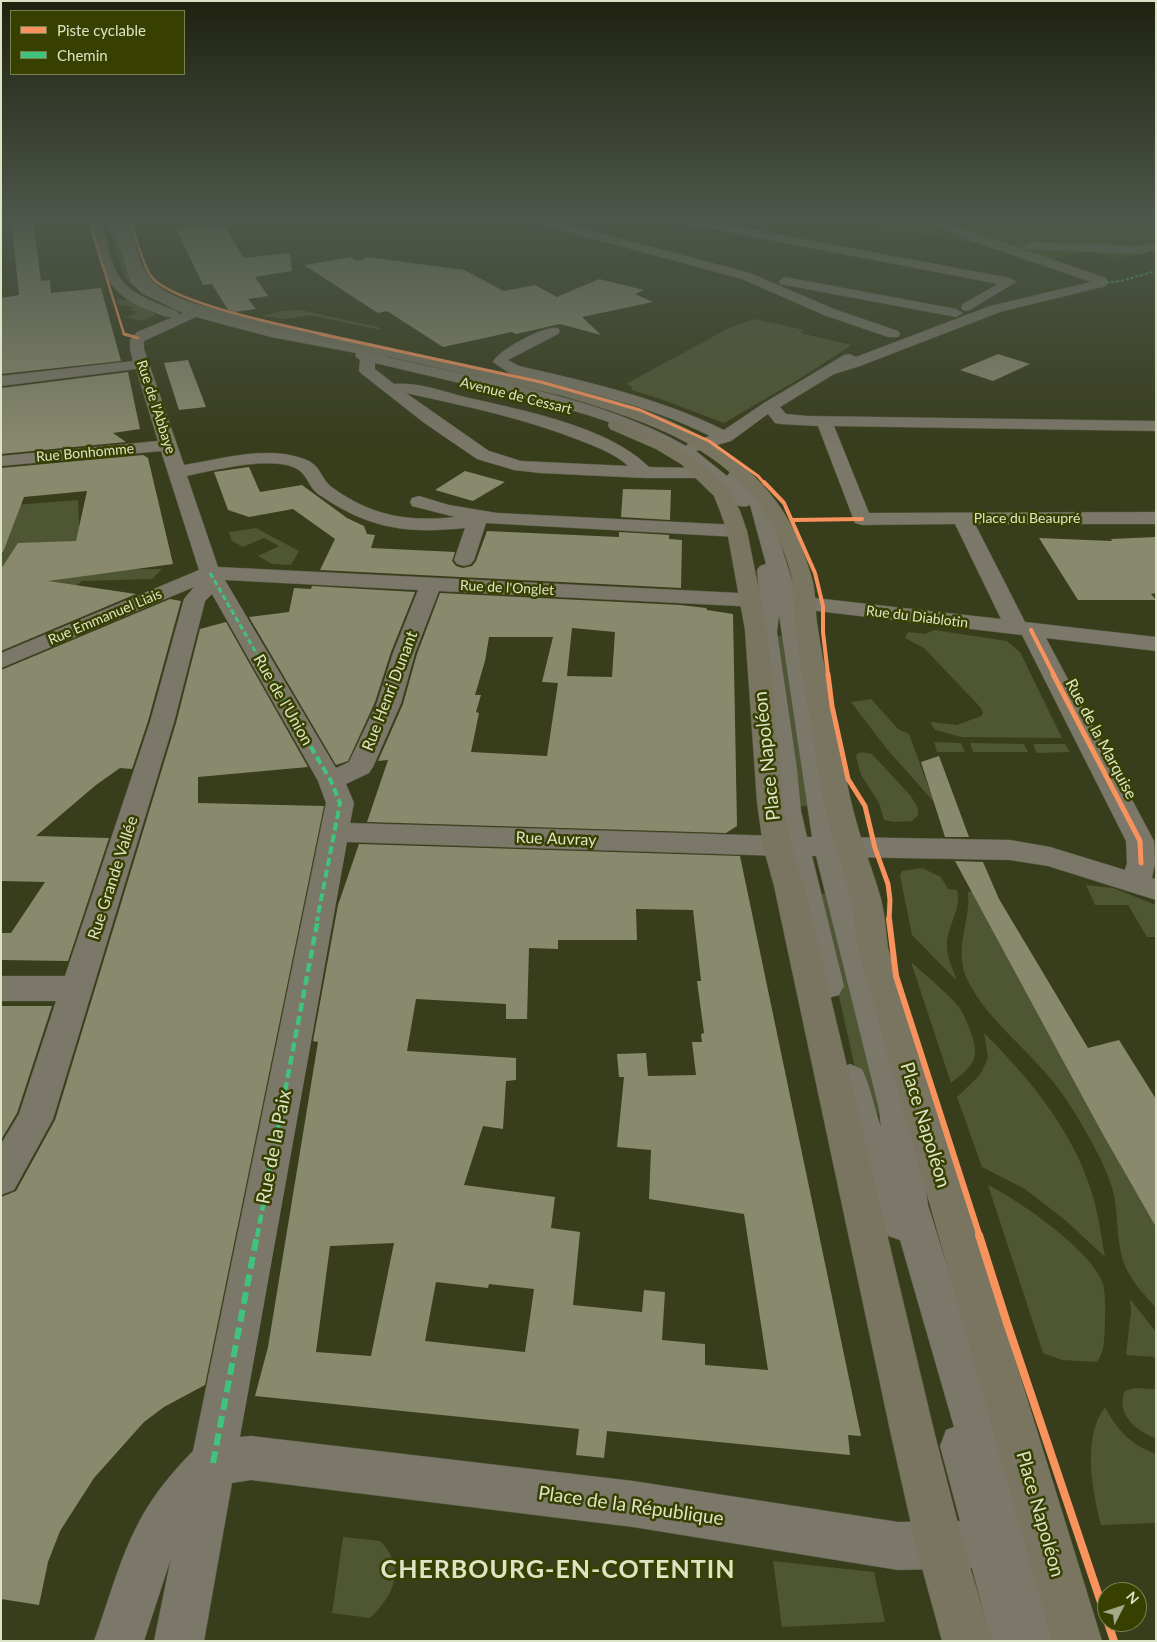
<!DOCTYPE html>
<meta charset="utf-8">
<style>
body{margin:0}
#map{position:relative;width:1157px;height:1642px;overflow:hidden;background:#383d1c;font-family:Lato,sans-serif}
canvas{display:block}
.frame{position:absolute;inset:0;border:2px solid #dde4c6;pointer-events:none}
.legend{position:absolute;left:10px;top:10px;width:175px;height:65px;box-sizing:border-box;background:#374000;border:1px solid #79824f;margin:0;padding:6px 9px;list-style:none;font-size:15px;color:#dde4c6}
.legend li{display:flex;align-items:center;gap:10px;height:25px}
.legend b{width:25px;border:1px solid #79824f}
.north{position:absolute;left:1097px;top:1582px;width:50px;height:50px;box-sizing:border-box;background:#374000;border:1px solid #79824f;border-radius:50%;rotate:49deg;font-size:14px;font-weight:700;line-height:20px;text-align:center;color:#dde4c6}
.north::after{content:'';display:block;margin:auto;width:18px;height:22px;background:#a3aa8a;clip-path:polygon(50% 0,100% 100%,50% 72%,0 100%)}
</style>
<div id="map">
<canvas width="1157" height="1642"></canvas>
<div class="frame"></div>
<ul class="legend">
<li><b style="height:6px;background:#f8935d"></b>Piste cyclable</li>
<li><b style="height:6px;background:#40c37c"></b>Chemin</li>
</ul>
<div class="north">N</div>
</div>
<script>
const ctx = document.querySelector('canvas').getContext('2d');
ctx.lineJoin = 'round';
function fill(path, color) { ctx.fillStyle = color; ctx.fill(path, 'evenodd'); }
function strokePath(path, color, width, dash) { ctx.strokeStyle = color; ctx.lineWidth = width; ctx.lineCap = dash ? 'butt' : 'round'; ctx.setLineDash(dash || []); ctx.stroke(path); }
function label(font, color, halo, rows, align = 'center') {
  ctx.font = font + ' Lato,sans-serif'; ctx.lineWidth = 5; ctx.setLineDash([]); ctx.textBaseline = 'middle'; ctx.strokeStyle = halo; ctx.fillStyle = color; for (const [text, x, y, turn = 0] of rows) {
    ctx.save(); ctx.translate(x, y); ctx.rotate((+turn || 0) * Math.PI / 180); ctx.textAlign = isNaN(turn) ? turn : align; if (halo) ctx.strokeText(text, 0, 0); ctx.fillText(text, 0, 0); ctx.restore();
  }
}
const built = new Path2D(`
 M 831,218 L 1156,218 L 1156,251 L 1116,259 L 1088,251 L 1039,262 L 994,247 Z`);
const green = new Path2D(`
 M 105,218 L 112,218 L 139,290 L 127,281 L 123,274 Z
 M 116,299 L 130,300 L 157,312 L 154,313 L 156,315 L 142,321 L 126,317 L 138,312 L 129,310 L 134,307 L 118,305 Z
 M 300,310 L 378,327 L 381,330 L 310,315 L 287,319 L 261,316 L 282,311 Z
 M 754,319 L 804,330 L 800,333 L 852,345 L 799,379 L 724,423 L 666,401 L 632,390 L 631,386 L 626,384 L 729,328 Z
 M 78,500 L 81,570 L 162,569 L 152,579 L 82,581 L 75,587 L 1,592 L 1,506 Z
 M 256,528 L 299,551 L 291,565 L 272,564 L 258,556 L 279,546 L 264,538 L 243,547 L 232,541 L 229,532 Z
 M 934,630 L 1007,641 L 1020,652 L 1062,738 L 961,737 L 935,730 L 930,722 L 957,725 L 981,716 L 983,713 L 981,708 L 924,648 L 905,638 L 908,632 L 925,634 Z
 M 776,636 L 783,636 L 814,806 L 799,806 Z
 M 871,699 L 898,729 L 909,734 L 934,802 L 886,748 L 851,702 Z
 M 934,742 L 961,743 L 965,752 L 937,752 Z
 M 970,743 L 1024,744 L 1028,752 L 973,752 Z
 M 1033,744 L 1065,744 L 1070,752 L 1037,753 Z
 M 861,752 L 872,754 L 910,795 L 918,808 L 918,815 L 912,821 L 894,822 L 884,820 L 879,803 L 861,775 L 856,757 L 857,754 Z
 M 922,868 L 941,877 L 948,889 L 957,890 C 962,908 948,925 947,943 C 946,956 953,969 957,981 L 912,935 L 900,876 L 902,871 Z
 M 1086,885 L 1113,888 L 1156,905 L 1156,937 L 1147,937 L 1128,905 L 1095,905 Z
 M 973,891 L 1101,1131 L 1156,1226 L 1156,1307 C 1144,1295 1133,1283 1126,1268 C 1117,1249 1118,1222 1115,1201 C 1113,1185 1104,1166 1097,1152 C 1081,1122 1065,1094 1043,1070 C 1017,1040 983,1014 966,977 C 954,947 971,921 968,892 Z
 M 816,894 L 834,894 L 881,1113 L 878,1114 L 874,1112 L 858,1081 Z
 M 911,962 C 924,974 949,994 959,1007 C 965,1016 977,1043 975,1054 C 974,1066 960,1076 951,1083 Z
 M 984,1033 C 1029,1078 1071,1128 1091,1190 C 1098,1211 1101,1235 1105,1257 L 1065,1220 L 1025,1189 L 982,1167 L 957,1097 L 980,1075 L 988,1058 Z
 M 988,1185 C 1017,1199 1094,1252 1103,1284 C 1106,1297 1105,1312 1105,1325 C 1104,1339 1105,1351 1097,1362 L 1062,1360 L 1043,1353 Z
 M 1130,1299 L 1156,1332 L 1156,1357 L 1126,1355 L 1131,1311 Z
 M 1134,1388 L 1156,1389 L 1156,1438 C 1136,1432 1115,1413 1125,1391 Z
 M 1105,1407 C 1117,1430 1131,1445 1156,1454 L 1156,1523 L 1101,1525 C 1092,1490 1082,1437 1105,1407 Z
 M 343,1537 L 380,1541 C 407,1568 394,1595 370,1618 L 332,1613 Z
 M 773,1561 L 874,1572 L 885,1622 L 782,1627 Z`);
const building = new Path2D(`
 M 11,218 L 33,218 L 41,281 L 50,280 L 51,293 L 101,288 L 121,361 L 1,374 L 1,298 L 19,295 Z
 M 223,224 L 244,258 L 290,253 L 292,271 L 255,277 L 268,296 L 248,299 L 256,309 L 234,312 L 228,310 L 212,284 L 203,285 L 176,228 Z
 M 351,257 L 358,261 L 367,257 L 464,270 L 504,291 L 535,285 L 557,297 L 599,279 L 644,290 L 635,294 L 653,302 L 582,317 L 601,335 L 560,324 L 516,334 L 512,332 L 443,347 L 387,311 L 378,313 L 304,265 Z
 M 998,354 L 1030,364 L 993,381 L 960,370 Z
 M 188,360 L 206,407 L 179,410 L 164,363 Z
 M 128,372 L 140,429 L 113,433 L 126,442 L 1,454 L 1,388 Z
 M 143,455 L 148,458 L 173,564 L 48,581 L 136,594 L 1,651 L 1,569 L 18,543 L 76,541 L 87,491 L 24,497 L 3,552 L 1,552 L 1,468 Z
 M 249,467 L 260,492 L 302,485 L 347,518 L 364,526 L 367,534 L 375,535 L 371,548 L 455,552 L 452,561 L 456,566 L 463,568 L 472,566 L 476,561 L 487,531 L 619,537 L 619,532 L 669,535 L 669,539 L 682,540 L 681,588 L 320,570 L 335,539 L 293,509 L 249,517 L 228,510 L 214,472 Z
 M 465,471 L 505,482 L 473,501 L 435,490 Z
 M 623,489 L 671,490 L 670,520 L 621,517 Z
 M 1156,537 L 1156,593 L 1151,594 L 1156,600 L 1078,600 L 1039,538 L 1112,541 L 1111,539 Z
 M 312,586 L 415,592 L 391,652 L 375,702 L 348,761 L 336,765 L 249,617 L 289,612 L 294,588 L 311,589 Z
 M 440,593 L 680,605 L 706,608 L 707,610 L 733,614 L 737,826 L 726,833 L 367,822 L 388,760 L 378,761 L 403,704 L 417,654 ZM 572,628 L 615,632 L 612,677 L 567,676 ZM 489,637 L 553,637 L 542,682 L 558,683 L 547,756 L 471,752 L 479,713 L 476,712 L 481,695 L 475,695 L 485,661 Z
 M 170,599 L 181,601 L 148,721 L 132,769 L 120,768 L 96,785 L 36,836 L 109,838 L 68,961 L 1,960 L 1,933 L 11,933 L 45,882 L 1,881 L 1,670 Z
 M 226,622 L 308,767 L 198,777 L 198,803 L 324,806 L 205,1385 L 164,1407 L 144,1422 L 94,1478 L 60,1531 L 48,1562 L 39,1605 L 1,1599 L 1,1197 L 16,1191 L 55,1120 L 176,723 L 200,629 Z
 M 939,756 L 969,837 L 945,837 L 921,762 Z
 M 359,844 L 740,856 L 861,1436 L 848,1435 L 850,1455 L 607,1431 L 604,1458 L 576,1455 L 579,1429 L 255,1396 L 268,1347 L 318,1042 L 313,1041 L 338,905 ZM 636,909 L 693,910 L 701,981 L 697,981 L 704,1033 L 701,1034 L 702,1042 L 692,1042 L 696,1075 L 648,1076 L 646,1053 L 617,1054 L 619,1077 L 624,1077 L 617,1147 L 651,1150 L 649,1199 L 744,1214 L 768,1370 L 705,1365 L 705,1344 L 662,1340 L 665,1292 L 644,1290 L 642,1312 L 573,1305 L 580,1232 L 551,1228 L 555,1197 L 464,1185 L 483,1126 L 503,1129 L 506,1081 L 516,1080 L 516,1058 L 407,1051 L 416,999 L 506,1004 L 506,1019 L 527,1019 L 529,948 L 558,949 L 558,940 L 637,940 ZM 394,1243 L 371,1356 L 316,1352 L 330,1246 ZM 436,1282 L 488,1288 L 489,1284 L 534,1289 L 525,1352 L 425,1341 Z
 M 955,861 L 983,862 L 999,899 L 1088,1048 L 1119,1040 L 1156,1099 L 1156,1227 L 1101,1131 Z
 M 1,1006 L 52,1006 L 17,1113 L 1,1140 Z`);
const minor = new Path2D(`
 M 110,218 L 121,218 L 142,279 L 152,288 L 171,298 L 195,308 L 202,306 L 207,307 L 209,310 L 208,312 L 294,334 L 383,350 L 388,351 L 390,354 L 387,357 C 485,380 599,396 686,446 L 689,442 L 710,436 C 646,404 578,390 509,373 L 493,362 C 498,350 545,325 558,328 L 560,331 L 558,334 L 508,360 L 519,366 C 589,382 659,398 724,430 L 764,403 L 844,355 L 849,354 L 856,357 L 990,306 L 1091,282 L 963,238 L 919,218 L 934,218 L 1106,278 L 1107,281 L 1106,286 L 1000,312 L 860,366 L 834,374 L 780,407 L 786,414 L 807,416 L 1156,421 L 1156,431 L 834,426 L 869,513 L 1156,512 L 1156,524 L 975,524 L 1025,622 L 1156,637 L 1156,651 L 1046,638 L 1154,841 L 1155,863 L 1152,878 L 1156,879 L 1156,900 L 1048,866 L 1010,860 L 845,857 L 915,1109 L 928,1205 L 1031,1534 L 1076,1610 L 1083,1628 L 1077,1641 L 991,1641 L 972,1568 L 898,1570 L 633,1527 L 251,1480 L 232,1483 L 204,1641 L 154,1641 L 171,1558 L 144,1641 L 94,1641 C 109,1600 120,1556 141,1518 C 155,1493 173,1471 193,1451 L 326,803 L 318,781 L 212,594 L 205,601 L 174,722 L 53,1119 L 14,1190 L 1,1195 L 1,1144 L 19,1114 L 56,1001 L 1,1001 L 1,976 L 65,976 L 150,722 L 184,599 L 194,587 L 1,668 L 1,653 L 199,570 L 161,451 L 1,466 L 1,456 L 158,441 L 136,369 L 1,386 L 1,376 L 133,361 L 130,349 L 130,340 L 137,332 L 183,313 L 143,294 L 131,283 ZM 196,317 L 271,337 L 356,353 L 355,356 L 360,360 L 359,371 L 362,374 L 423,422 L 477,459 L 514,470 L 540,473 L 645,478 L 709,478 C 721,488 733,513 750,505 L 766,564 L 760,566 L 757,570 L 759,594 L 218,567 L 187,476 C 215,470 267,457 293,467 C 309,473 307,488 321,496 C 370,529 407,534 465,528 L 454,560 L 457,564 L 464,566 L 471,564 L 474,560 L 486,523 L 737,537 L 744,535 L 747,531 L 744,527 L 737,525 L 497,513 L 449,505 L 419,496 L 412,498 L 410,502 L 412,506 L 455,517 C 408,522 372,516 333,488 C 320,479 322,465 304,459 C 267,445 221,459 184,465 L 144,349 L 144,341 ZM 375,363 C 416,373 457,382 498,392 C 566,408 640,424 696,468 L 649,467 C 608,426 521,410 465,397 C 443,391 417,382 394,384 L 375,369 ZM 406,393 C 466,406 527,419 584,442 C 599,448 617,455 628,466 L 521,461 L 489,451 ZM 768,414 L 775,423 L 781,424 L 818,426 L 855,523 L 862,525 L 955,524 L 1001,619 L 797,596 L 768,504 L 742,472 L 736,471 L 730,472 L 727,476 L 696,451 L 731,441 ZM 225,580 L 418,590 L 393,653 L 377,703 L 349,762 L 336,768 ZM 439,591 L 758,607 C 752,652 763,700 768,745 C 772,776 772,806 779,836 L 350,823 L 354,803 L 346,784 L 369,773 L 373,767 L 401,703 L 415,653 ZM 800,609 L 1022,635 L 1126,841 L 1127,863 L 1125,870 L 1050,847 L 1010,840 L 840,837 ZM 779,615 L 812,837 L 807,837 L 801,811 L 797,769 L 777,632 ZM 347,842 L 783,856 L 812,986 L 817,995 L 828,998 L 839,995 L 844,986 L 812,856 L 816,856 L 879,1109 L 881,1127 C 874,1108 871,1087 862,1069 L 850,1064 L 838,1069 L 833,1079 L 839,1110 L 885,1235 L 900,1240 L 954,1427 L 946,1430 L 940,1446 L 960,1521 L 898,1522 L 633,1481 L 251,1436 L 240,1437 Z
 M 523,218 L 542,218 L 750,273 L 834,309 L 898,331 L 900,334 L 898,337 L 888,337 L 824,315 L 742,279 L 524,220 Z
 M 666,218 L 691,218 L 1010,278 L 1016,282 L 968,311 L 963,310 L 961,307 L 963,304 L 998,284 L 671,221 Z
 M 1029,242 L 1139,246 L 1156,242 L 1156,249 L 1140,254 L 1025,249 L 1023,246 Z
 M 785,277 L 956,309 L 963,313 L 956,317 L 780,284 L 779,281 Z`);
const major = new Path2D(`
 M 90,218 L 101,218 C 116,280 114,288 177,311 L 179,314 L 177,317 C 168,319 159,314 151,311 C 101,292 100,265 90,218 Z
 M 117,218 L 128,218 C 134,237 137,261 149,277 C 165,297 196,304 219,310 L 567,387 C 675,414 780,457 811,575 C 816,590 815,607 817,623 C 821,650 826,676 832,701 C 840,738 844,776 854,813 C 861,842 873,870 881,899 C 885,915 886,932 888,948 L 1102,1641 L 1052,1641 L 858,948 C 855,932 855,915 851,899 C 844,870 833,842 826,812 C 818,776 814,738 807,701 C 802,675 798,649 795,623 C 793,607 795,590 791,574 C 761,458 666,427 563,396 L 216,318 C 187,311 150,302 135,274 C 126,257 122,237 117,218 Z
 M 616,420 L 668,441 L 693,456 L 729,490 L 740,511 L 747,531 L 767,630 L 783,802 L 791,846 L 804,886 L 935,1435 L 964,1546 L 992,1641 L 942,1641 L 916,1546 L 891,1435 L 774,886 L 763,846 L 757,802 L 745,630 L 727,531 L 720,511 L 714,496 L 681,464 L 656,449 L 610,429 L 608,425 L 610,421 Z`);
const quietFar4 = new Path2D(`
 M 1101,283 L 1121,281 L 1156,271`);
const quietFar3 = new Path2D(`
 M 210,573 L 269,675`);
const quietFar2 = new Path2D(`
 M 268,674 L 331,781 L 340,803 L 317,921`);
const quietFar1 = new Path2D(`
 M 257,1237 L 318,919`);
const quiet = new Path2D(`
 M 213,1463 L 257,1235`);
const cyclewayFar5 = new Path2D(`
 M 88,218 L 124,334 L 127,335
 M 129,218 C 135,234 142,262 150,275 C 168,303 291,327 326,335`);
const cyclewayFar4 = new Path2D(`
 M 124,334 L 138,338
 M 320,334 L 541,382 L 640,410 L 709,441 L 758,476 L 765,484`);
const cyclewayFar3 = new Path2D(`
 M 764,482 L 784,503 L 815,573 L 823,606 L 823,632 L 828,675
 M 793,520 L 862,519
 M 1031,630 L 1054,675`);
const cyclewayFar2 = new Path2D(`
 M 828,674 L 832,706 L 848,779 L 865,806 L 875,848 L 888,884 L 890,900 L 889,921
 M 1053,674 L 1140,841 L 1141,863`);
const cyclewayFar1 = new Path2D(`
 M 889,919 L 896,976 L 980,1237`);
const cycleway = new Path2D(`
 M 979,1235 L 1006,1320 L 1114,1641`);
const farStreetnames = [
 ["Avenue de Cessart",516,396,14],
 ["Rue de l'Abbaye",156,407,72],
 ["Rue Bonhomme",85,453,-5],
 ["Place du Beaupré",1027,518],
 ["Rue de l'Onglet",507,588,3],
 ["Rue Emmanuel Liais",105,617,-23],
 ["Rue du Diablotin",917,617,7]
];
const streetNames = [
 ["Rue Henri Dunant",390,691,-69],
 ["Rue de l'Union",283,700,60],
 ["Rue de la Marquise",1101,739,62],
 ["Rue Auvray",556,839,2],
 ["Rue Grande Vallée",113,878,-72]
];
const nearStreetnames = [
 ["Place Napoléon",767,756,-96],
 ["Place Napoléon",925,1125,73],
 ["Rue de la Paix",274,1147,-79],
 ["Place de la République",631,1506,8],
 ["Place Napoléon",1040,1514,74]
];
const nearDistrictnames = [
 ["CHERBOURG-EN-COTENTIN",558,1570]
];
fill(built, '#495311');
fill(green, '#4f5633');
fill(building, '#89896e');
strokePath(minor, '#54593d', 1);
strokePath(major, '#54593d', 1);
fill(minor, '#7b7769');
fill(major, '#797561');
strokePath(quietFar4, '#40c37c', 2, [3, 2]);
strokePath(quietFar3, '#40c37c', 3, [5.5, 3]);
strokePath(quietFar2, '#40c37c', 4, [8, 4]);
strokePath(quietFar1, '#40c37c', 4.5, [9, 4.5]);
strokePath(quiet, '#40c37c', 6, [12, 6]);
strokePath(cyclewayFar5, '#f8935d', 2.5);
strokePath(cyclewayFar4, '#f8935d', 3);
strokePath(cyclewayFar3, '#f8935d', 4);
strokePath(cyclewayFar2, '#f8935d', 5);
strokePath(cyclewayFar1, '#f8935d', 6);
strokePath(cycleway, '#f8935d', 8);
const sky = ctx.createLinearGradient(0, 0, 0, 448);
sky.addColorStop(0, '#1f220f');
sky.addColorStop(0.49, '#4d574b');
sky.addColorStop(1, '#4d574b00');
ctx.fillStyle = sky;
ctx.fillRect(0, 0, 1157, 448);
label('14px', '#dde4c6', '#374000', farStreetnames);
label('16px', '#dde4c6', '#374000', streetNames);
label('19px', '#dde4c6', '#374000', nearStreetnames);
ctx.letterSpacing = '1px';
label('bold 25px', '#dde4c6', '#374000', nearDistrictnames);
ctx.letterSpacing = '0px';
</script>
